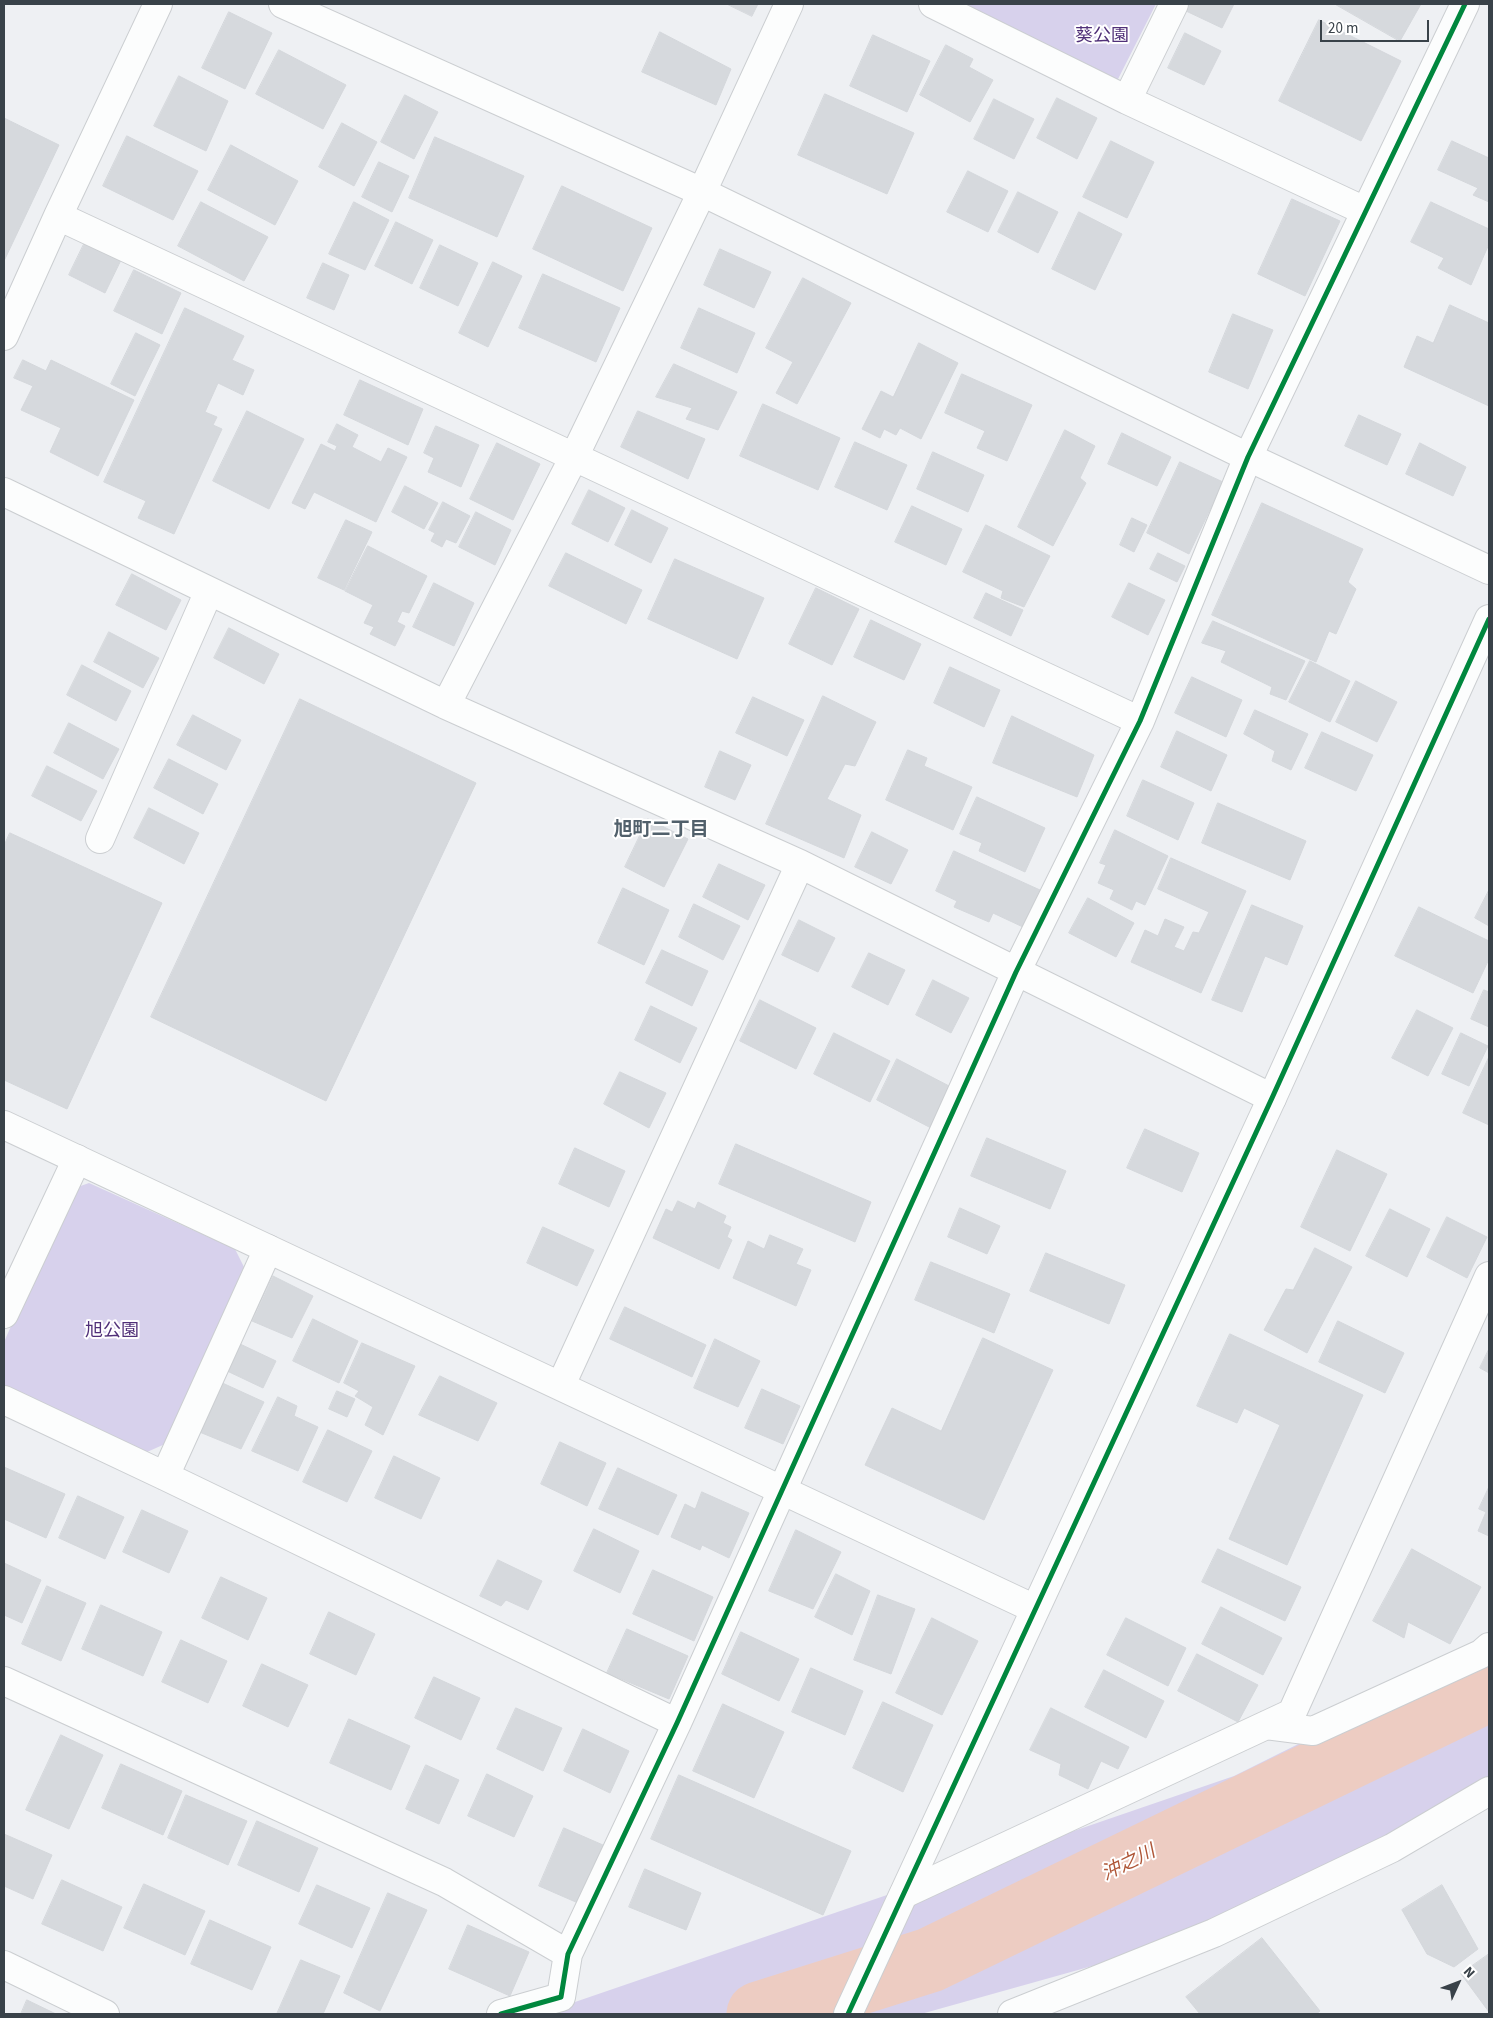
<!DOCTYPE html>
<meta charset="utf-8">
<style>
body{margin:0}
#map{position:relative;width:1493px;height:2018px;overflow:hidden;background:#eef0f3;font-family:"Source Sans 3",sans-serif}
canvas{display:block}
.frame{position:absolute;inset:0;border:5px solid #394249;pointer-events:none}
.north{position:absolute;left:1433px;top:1958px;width:50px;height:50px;-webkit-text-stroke:4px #fff;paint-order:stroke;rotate:47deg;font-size:14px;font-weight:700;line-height:20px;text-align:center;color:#394249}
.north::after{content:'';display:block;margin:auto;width:18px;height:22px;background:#394249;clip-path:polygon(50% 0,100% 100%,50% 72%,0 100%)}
.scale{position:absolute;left:1320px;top:20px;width:109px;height:22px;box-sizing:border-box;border:2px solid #394249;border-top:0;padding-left:6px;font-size:15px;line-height:18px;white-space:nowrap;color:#394249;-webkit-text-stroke:4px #fff;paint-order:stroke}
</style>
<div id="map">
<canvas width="1493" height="2018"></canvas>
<div class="frame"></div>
<div class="north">N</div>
<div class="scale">20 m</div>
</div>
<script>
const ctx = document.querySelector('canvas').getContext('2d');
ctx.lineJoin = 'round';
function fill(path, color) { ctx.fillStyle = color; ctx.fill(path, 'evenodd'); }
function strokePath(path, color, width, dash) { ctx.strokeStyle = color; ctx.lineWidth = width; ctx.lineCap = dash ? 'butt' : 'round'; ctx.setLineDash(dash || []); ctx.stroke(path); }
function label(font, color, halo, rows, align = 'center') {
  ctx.font = font + ' "Source Sans 3","Noto Sans JP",sans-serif'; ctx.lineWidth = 4; ctx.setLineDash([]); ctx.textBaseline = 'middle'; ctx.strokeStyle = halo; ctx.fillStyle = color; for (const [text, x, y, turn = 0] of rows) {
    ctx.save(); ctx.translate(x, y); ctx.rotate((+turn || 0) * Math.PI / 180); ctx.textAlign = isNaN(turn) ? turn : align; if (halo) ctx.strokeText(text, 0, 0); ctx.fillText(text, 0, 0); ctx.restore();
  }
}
const green = new Path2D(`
 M 962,4 L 1156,4 L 1116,83 Z
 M 89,1183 L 235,1249 L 244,1267 L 165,1444 L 147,1452 L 4,1388 L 4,1342 L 72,1189 Z
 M 1489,1649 L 1489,1789 L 1343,1872 L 1103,1963 L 921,2014 L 540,2014 L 1234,1776 Z`);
const river = new Path2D(`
 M 759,2014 L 930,1960 L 1489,1689`);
const building = new Path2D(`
 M 727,4 L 758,4 L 752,16 Z
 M 1190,4 L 1234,4 L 1222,28 L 1186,11 Z
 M 1335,4 L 1421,4 L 1400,41 Z
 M 229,12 L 272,33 L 245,89 L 202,68 Z
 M 1319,20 L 1401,61 L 1361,141 L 1279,101 Z
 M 660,32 L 731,69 L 716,105 L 642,72 Z
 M 1185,33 L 1221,51 L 1204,85 L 1168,68 Z
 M 873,35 L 930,61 L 907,112 L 850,86 Z
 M 946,45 L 973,59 L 969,67 L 993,80 L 970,122 L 920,95 Z
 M 279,50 L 346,85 L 323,129 L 256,94 Z
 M 179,76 L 228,101 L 206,151 L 154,126 Z
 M 825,94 L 914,133 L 887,194 L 798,155 Z
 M 405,95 L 438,112 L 414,159 L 381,142 Z
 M 1057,98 L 1097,118 L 1077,159 L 1037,138 Z
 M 994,99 L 1034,119 L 1014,159 L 974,139 Z
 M 4,118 L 59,145 L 4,261 Z
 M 342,123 L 377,142 L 354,186 L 319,167 Z
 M 127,136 L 198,171 L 173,220 L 103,186 Z
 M 435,137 L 524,176 L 497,237 L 409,198 Z
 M 1111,141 L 1154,162 L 1127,218 L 1083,197 Z
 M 1452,141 L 1489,158 L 1489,202 L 1473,195 L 1478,188 L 1438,170 Z
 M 231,145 L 298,181 L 275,225 L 208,190 Z
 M 379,162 L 409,176 L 392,212 L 362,197 Z
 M 968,171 L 1008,191 L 988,232 L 947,212 Z
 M 562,186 L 652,228 L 623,291 L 533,249 Z
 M 1018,192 L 1058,212 L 1038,253 L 998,232 Z
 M 1292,199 L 1340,221 L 1305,296 L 1258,274 Z
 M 201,202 L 268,237 L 244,281 L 178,246 Z
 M 354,202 L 389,220 L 365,270 L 329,254 Z
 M 1431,202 L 1489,229 L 1489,244 L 1471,285 L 1438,268 L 1444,258 L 1411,242 Z
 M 1079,212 L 1122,234 L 1095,290 L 1052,269 Z
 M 396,222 L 433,240 L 412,284 L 375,266 Z
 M 86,240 L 122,258 L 105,293 L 69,275 Z
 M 440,245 L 478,263 L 458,306 L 420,288 Z
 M 720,249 L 771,272 L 754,308 L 704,285 Z
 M 493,262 L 522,276 L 488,347 L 459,333 Z
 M 323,263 L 349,275 L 334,310 L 307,298 Z
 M 134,270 L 181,293 L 162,334 L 114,311 Z
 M 543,274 L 620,308 L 596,362 L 519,328 Z
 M 803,278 L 851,303 L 797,404 L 776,393 L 793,362 L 766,348 Z
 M 1450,305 L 1489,323 L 1489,406 L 1404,367 L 1417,336 L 1433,343 Z
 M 185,308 L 244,336 L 232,360 L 254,370 L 243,395 L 218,383 L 205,412 L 217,417 L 213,425 L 222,429 L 174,534 L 138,518 L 146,501 L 104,482 Z
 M 699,308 L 755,333 L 737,373 L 681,348 Z
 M 1233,314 L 1273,330 L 1248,389 L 1209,372 Z
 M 136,333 L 160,345 L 135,396 L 111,384 Z
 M 919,343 L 958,363 L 921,439 L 900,428 L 896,435 L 884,429 L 880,438 L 862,429 L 881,391 L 893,397 Z
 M 23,360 L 46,371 L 51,360 L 134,400 L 98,476 L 50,452 L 61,428 L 21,410 L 33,386 L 14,378 Z
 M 674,364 L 737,392 L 718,430 L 686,419 L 692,408 L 656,397 Z
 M 962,374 L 1032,405 L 1007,461 L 977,448 L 985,431 L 945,413 Z
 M 360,380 L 423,409 L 408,445 L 344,415 Z
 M 763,404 L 840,438 L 818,490 L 740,456 Z
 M 247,411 L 304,439 L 269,509 L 213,481 Z
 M 638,411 L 705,439 L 688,479 L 621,447 Z
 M 1359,415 L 1401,434 L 1387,465 L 1345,446 Z
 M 337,424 L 358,435 L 352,447 L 381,462 L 388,448 L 407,457 L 376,522 L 314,492 L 305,509 L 292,503 L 321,444 L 335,451 L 337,446 L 328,442 Z
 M 436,426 L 479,445 L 461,487 L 428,472 L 434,458 L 424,453 Z
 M 1065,430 L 1095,446 L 1080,478 L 1086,483 L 1053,546 L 1018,527 Z
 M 1122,433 L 1171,457 L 1157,486 L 1108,464 Z
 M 855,442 L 907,465 L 887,510 L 835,487 Z
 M 497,443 L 540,464 L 513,520 L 470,499 Z
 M 1420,443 L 1466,467 L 1453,496 L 1406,474 Z
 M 933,452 L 984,475 L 968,512 L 917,489 Z
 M 1180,462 L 1223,482 L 1189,554 L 1147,533 Z
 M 405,486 L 438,503 L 424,529 L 392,512 Z
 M 589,490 L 625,508 L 608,542 L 572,524 Z
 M 443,502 L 470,516 L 456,543 L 446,539 L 442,547 L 431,541 L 435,533 L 429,530 Z
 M 1262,503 L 1363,549 L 1348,582 L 1356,589 L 1336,634 L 1329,631 L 1316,662 L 1212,615 Z
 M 912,506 L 962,529 L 946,565 L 895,542 Z
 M 632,510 L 668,528 L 651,563 L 615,545 Z
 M 476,512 L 511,530 L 495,565 L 459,547 Z
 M 1132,518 L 1147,525 L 1134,552 L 1120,545 Z
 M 346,520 L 372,532 L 344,590 L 318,578 Z
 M 986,525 L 1050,556 L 1024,607 L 1001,598 L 1003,591 L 963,572 Z
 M 368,546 L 427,576 L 409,613 L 402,611 L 397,622 L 405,626 L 395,646 L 370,634 L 374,627 L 364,623 L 373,605 L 345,591 Z
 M 566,553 L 642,590 L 626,624 L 549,586 Z
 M 1158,553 L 1185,566 L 1177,582 L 1150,569 Z
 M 675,559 L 764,598 L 737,659 L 648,619 Z
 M 132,574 L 181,600 L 166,630 L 116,605 Z
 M 434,583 L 474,603 L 454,646 L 413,627 Z
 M 1129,583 L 1165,600 L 1148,635 L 1112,617 Z
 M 816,588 L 859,609 L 832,665 L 789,644 Z
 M 986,593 L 1023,610 L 1011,636 L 974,618 Z
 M 871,620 L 921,644 L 904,680 L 854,657 Z
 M 1213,621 L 1305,661 L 1286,700 L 1270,694 L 1272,687 L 1221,662 L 1226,651 L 1202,643 Z
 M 229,628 L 279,654 L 264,684 L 214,658 Z
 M 109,632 L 159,658 L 143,688 L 94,662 Z
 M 1310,661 L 1350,681 L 1330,722 L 1289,702 Z
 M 82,665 L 131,691 L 116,721 L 67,695 Z
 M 950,667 L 1000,690 L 984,727 L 934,703 Z
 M 1192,677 L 1242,700 L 1226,737 L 1175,713 Z
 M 1356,681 L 1397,702 L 1377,742 L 1336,722 Z
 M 823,696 L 876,722 L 855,766 L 845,764 L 827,799 L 861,815 L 844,858 L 766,824 Z
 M 753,697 L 804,720 L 787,756 L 736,733 Z
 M 300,699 L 476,783 L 326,1101 L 151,1017 Z
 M 1255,710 L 1308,734 L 1291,770 L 1272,761 L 1275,751 L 1244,734 Z
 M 193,715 L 241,740 L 226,770 L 177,745 Z
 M 1012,716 L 1094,755 L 1077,797 L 993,763 Z
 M 69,723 L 119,749 L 103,779 L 54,753 Z
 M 1177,731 L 1227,755 L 1211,791 L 1161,767 Z
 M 1322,732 L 1373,755 L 1356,791 L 1305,768 Z
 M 908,750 L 927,758 L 924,766 L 972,787 L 953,830 L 886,800 Z
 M 720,751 L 751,765 L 735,800 L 705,787 Z
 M 169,759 L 218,784 L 203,814 L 154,788 Z
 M 47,766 L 97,791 L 81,821 L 32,796 Z
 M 1143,780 L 1194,803 L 1178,840 L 1127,816 Z
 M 977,797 L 1045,828 L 1025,872 L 979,851 L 982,843 L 960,834 Z
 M 1218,803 L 1306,841 L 1290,880 L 1202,843 Z
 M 149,808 L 199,833 L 184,864 L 134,838 Z
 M 648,819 L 688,839 L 664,887 L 625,867 Z
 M 1115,830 L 1168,856 L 1145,905 L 1136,901 L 1132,910 L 1110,899 L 1114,890 L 1098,883 L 1106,865 L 1100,863 Z
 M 872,832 L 908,850 L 891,884 L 855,867 Z
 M 10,833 L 162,903 L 67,1109 L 4,1080 L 4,846 Z
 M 954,851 L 1040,890 L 1023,927 L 993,913 L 989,922 L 954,907 L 957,901 L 936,891 Z
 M 1171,858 L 1246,891 L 1201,993 L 1131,962 L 1145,930 L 1158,936 L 1165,919 L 1184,927 L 1174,947 L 1184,951 L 1193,932 L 1199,933 L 1209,912 L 1158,889 Z
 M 719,864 L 765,885 L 748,920 L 703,897 Z
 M 623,888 L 669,910 L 644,965 L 598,943 Z
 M 1489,890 L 1489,926 L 1475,918 Z
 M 1088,898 L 1134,923 L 1116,957 L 1069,933 Z
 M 694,904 L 740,926 L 723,960 L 679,937 Z
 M 1252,905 L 1303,926 L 1287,965 L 1265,956 L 1242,1012 L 1212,1000 Z
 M 1419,907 L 1489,941 L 1489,959 L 1473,993 L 1395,956 Z
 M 799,920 L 835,938 L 818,972 L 782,955 Z
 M 662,950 L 708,971 L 692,1006 L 646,983 Z
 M 869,953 L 905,970 L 888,1005 L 852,987 Z
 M 933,980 L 969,998 L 951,1033 L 916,1015 Z
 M 1484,990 L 1489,992 L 1489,1027 L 1471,1019 Z
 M 760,1000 L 816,1028 L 796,1069 L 740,1041 Z
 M 651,1006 L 697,1028 L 680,1063 L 635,1040 Z
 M 1417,1010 L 1453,1028 L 1428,1076 L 1392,1058 Z
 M 834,1033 L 890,1061 L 870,1102 L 814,1074 Z
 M 1461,1033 L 1488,1046 L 1469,1086 L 1442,1074 Z
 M 1489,1057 L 1489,1125 L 1463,1113 Z
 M 897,1059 L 953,1088 L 933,1129 L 877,1100 Z
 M 620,1072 L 666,1093 L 649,1128 L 604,1104 Z
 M 1145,1129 L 1199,1153 L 1182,1192 L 1127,1168 Z
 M 987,1138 L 1066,1171 L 1050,1209 L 971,1176 Z
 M 736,1144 L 871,1202 L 855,1242 L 719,1184 Z
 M 575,1148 L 625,1171 L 609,1207 L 559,1184 Z
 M 1337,1150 L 1387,1174 L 1350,1251 L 1301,1227 Z
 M 678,1201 L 695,1209 L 698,1202 L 726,1216 L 723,1223 L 731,1227 L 727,1237 L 732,1240 L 719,1269 L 653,1238 L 666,1209 L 672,1212 Z
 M 960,1208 L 1000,1226 L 987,1254 L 948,1237 Z
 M 1390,1209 L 1430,1229 L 1407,1277 L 1366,1256 Z
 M 1447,1217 L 1487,1237 L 1467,1278 L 1427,1257 Z
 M 543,1227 L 594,1250 L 577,1286 L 527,1263 Z
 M 770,1235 L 803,1249 L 796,1264 L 811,1270 L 796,1306 L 733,1278 L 748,1241 L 764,1249 Z
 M 1315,1248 L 1352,1267 L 1307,1353 L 1264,1330 L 1286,1289 L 1293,1290 Z
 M 1046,1253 L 1125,1285 L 1109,1324 L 1030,1291 Z
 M 931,1262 L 1010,1294 L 994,1333 L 915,1300 Z
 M 273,1276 L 313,1296 L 292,1338 L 252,1321 Z
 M 625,1307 L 706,1345 L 692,1377 L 610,1339 Z
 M 313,1319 L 358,1341 L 339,1383 L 293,1361 Z
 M 1338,1321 L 1404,1353 L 1385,1393 L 1319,1362 Z
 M 1230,1334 L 1363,1395 L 1287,1565 L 1229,1539 L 1280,1425 L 1244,1408 L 1237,1423 L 1197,1406 Z
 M 983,1338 L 1053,1370 L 984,1520 L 865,1465 L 892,1408 L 941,1431 Z
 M 715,1339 L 760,1361 L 738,1407 L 694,1388 Z
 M 238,1343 L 276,1361 L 263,1388 L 225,1370 Z
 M 362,1343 L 415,1366 L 383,1435 L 365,1425 L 373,1407 L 355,1396 L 359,1391 L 344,1383 Z
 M 1489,1349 L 1489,1373 L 1480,1368 Z
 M 440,1376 L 497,1403 L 478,1441 L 419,1415 Z
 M 218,1381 L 264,1402 L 241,1449 L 197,1431 Z
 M 762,1389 L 800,1406 L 783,1444 L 745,1428 Z
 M 337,1391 L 355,1399 L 347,1417 L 329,1409 Z
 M 278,1397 L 297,1406 L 294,1416 L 318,1427 L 298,1471 L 252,1451 Z
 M 328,1430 L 372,1451 L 347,1502 L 303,1482 Z
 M 560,1442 L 606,1463 L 587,1506 L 541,1484 Z
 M 394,1456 L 440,1478 L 421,1519 L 375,1498 Z
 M 4,1467 L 65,1494 L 46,1538 L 4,1519 Z
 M 618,1468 L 677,1495 L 658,1535 L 599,1509 Z
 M 1489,1487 L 1489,1536 L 1478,1531 L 1486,1512 L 1479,1509 Z
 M 702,1492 L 749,1513 L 729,1558 L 702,1545 L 700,1550 L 671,1537 L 685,1504 L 695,1509 Z
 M 78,1496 L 124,1517 L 105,1559 L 59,1538 Z
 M 142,1510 L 188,1531 L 169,1573 L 123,1552 Z
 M 594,1529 L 639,1551 L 620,1593 L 574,1571 Z
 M 796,1530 L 841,1552 L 813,1609 L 769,1591 Z
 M 1218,1549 L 1301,1587 L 1285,1621 L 1202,1582 Z
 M 1412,1549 L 1481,1587 L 1450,1644 L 1408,1622 L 1404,1638 L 1373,1621 Z
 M 498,1560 L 542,1581 L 528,1610 L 506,1600 L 501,1606 L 480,1596 Z
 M 4,1563 L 41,1580 L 22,1623 L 4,1615 Z
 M 653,1570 L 713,1597 L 694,1641 L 633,1614 Z
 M 836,1574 L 870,1591 L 852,1635 L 815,1617 Z
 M 221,1577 L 267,1598 L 248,1640 L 202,1618 Z
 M 47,1586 L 86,1603 L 61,1661 L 22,1644 Z
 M 878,1595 L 915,1609 L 891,1674 L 854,1660 Z
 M 101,1605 L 162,1632 L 143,1676 L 82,1649 Z
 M 1221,1607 L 1282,1638 L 1263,1675 L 1202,1644 Z
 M 329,1612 L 375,1634 L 356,1675 L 310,1654 Z
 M 932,1618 L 978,1641 L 942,1715 L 896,1693 Z
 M 1126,1618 L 1186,1648 L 1168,1686 L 1107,1655 Z
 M 627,1629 L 688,1656 L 669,1699 L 607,1673 Z
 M 741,1632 L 799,1659 L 779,1701 L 722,1674 Z
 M 181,1640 L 227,1661 L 208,1703 L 162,1682 Z
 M 1197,1654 L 1258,1685 L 1238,1722 L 1178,1691 Z
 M 262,1664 L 308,1685 L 288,1727 L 243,1706 Z
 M 811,1668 L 863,1691 L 845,1735 L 792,1712 Z
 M 1104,1670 L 1164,1701 L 1146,1738 L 1085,1707 Z
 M 434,1677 L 480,1698 L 461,1740 L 415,1718 Z
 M 883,1702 L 933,1725 L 903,1792 L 853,1768 Z
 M 723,1704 L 784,1732 L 754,1798 L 693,1771 Z
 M 516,1708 L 562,1728 L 543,1771 L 497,1749 Z
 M 1051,1708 L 1129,1747 L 1118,1769 L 1101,1761 L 1088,1789 L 1059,1775 L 1061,1764 L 1030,1750 Z
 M 349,1719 L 410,1746 L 391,1790 L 330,1763 Z
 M 583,1729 L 629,1751 L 610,1793 L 564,1771 Z
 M 61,1735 L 103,1755 L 69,1829 L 26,1810 Z
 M 121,1764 L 182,1791 L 163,1835 L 102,1808 Z
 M 426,1765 L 459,1780 L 439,1824 L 406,1809 Z
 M 487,1774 L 533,1796 L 514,1837 L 468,1816 Z
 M 679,1775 L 851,1851 L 823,1915 L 651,1839 Z
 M 186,1795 L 247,1821 L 228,1865 L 168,1838 Z
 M 257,1821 L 318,1848 L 299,1892 L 238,1865 Z
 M 564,1828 L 603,1845 L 578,1903 L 539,1886 Z
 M 4,1834 L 52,1855 L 33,1899 L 4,1886 Z
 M 645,1869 L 701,1893 L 686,1930 L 629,1907 Z
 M 62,1880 L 122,1907 L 103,1951 L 42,1924 Z
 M 144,1884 L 205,1911 L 185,1955 L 124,1928 Z
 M 317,1885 L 370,1908 L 352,1948 L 299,1924 Z
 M 1442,1885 L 1478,1949 L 1454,1967 L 1427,1954 L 1402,1910 Z
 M 388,1893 L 427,1910 L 380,2011 L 344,1993 Z
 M 210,1920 L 271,1947 L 252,1990 L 191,1964 Z
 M 468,1925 L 529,1952 L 510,1996 L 449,1969 Z
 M 1262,1938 L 1320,2011 L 1316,2014 L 1200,2014 L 1186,1997 Z
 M 1489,1954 L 1489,2012 L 1461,1974 Z
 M 301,1960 L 340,1976 L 323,2014 L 277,2014 Z
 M 27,2000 L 56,2014 L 21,2014 Z`);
const minor = new Path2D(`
 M 933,4 L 1127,100 L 1365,211
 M 1127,100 L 1174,4
 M 58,216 L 1140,721
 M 4,336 L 58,216 L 158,4
 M 4,492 L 446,705 L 800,864 L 1272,1098
 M 446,705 L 574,457 L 702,192 L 789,4
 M 100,839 L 209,591
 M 4,1314 L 77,1159
 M 561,1385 L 800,864
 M 4,1400 L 165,1476 L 677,1723
 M 165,1476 L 268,1249
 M 4,1681 L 444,1882 L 568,1954
 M 1266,1725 L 1313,1731 L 1481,1654 L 1489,1647
 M 904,1894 L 1292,1713 L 1489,1276
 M 4,1965 L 105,2014
 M 501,2014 L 561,1997 L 568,1954 L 677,1723 L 1016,972 L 1140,721 L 1248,457 L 1465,4
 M 1012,2014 L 1214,1933 L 1392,1848 L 1489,1791`);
const tertiary = new Path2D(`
 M 283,4 L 702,192 L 1248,457 L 1489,570
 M 4,1125 L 1035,1609
 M 848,2014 L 1272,1098 L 1489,619`);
const cycleway = new Path2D(`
 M 501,2014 L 561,1997 L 568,1954 L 677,1723 L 1016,972 L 1140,721 L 1248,457 L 1465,4
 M 848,2014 L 1272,1098 L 1489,619`);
const parkNames = [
 ["葵公園",1102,37],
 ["旭公園",112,1332]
];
const neighbourhoodNames = [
 ["旭町二丁目",661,831]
];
const waterNames = [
 ["沖之川",1129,1864,-26]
];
fill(green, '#d7d1ec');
strokePath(river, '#edccc2', 65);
fill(building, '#d6d9dd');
strokePath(building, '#d4d7db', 1);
strokePath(minor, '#cbced1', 30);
strokePath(tertiary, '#cbced1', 30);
strokePath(minor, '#fcfdfd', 28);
strokePath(tertiary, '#fcfdfd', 28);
strokePath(cycleway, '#00873e', 5);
label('18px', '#503078', '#fff', parkNames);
label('bold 19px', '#51606b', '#fff', neighbourhoodNames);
label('italic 19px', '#af5738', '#fff', waterNames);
</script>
